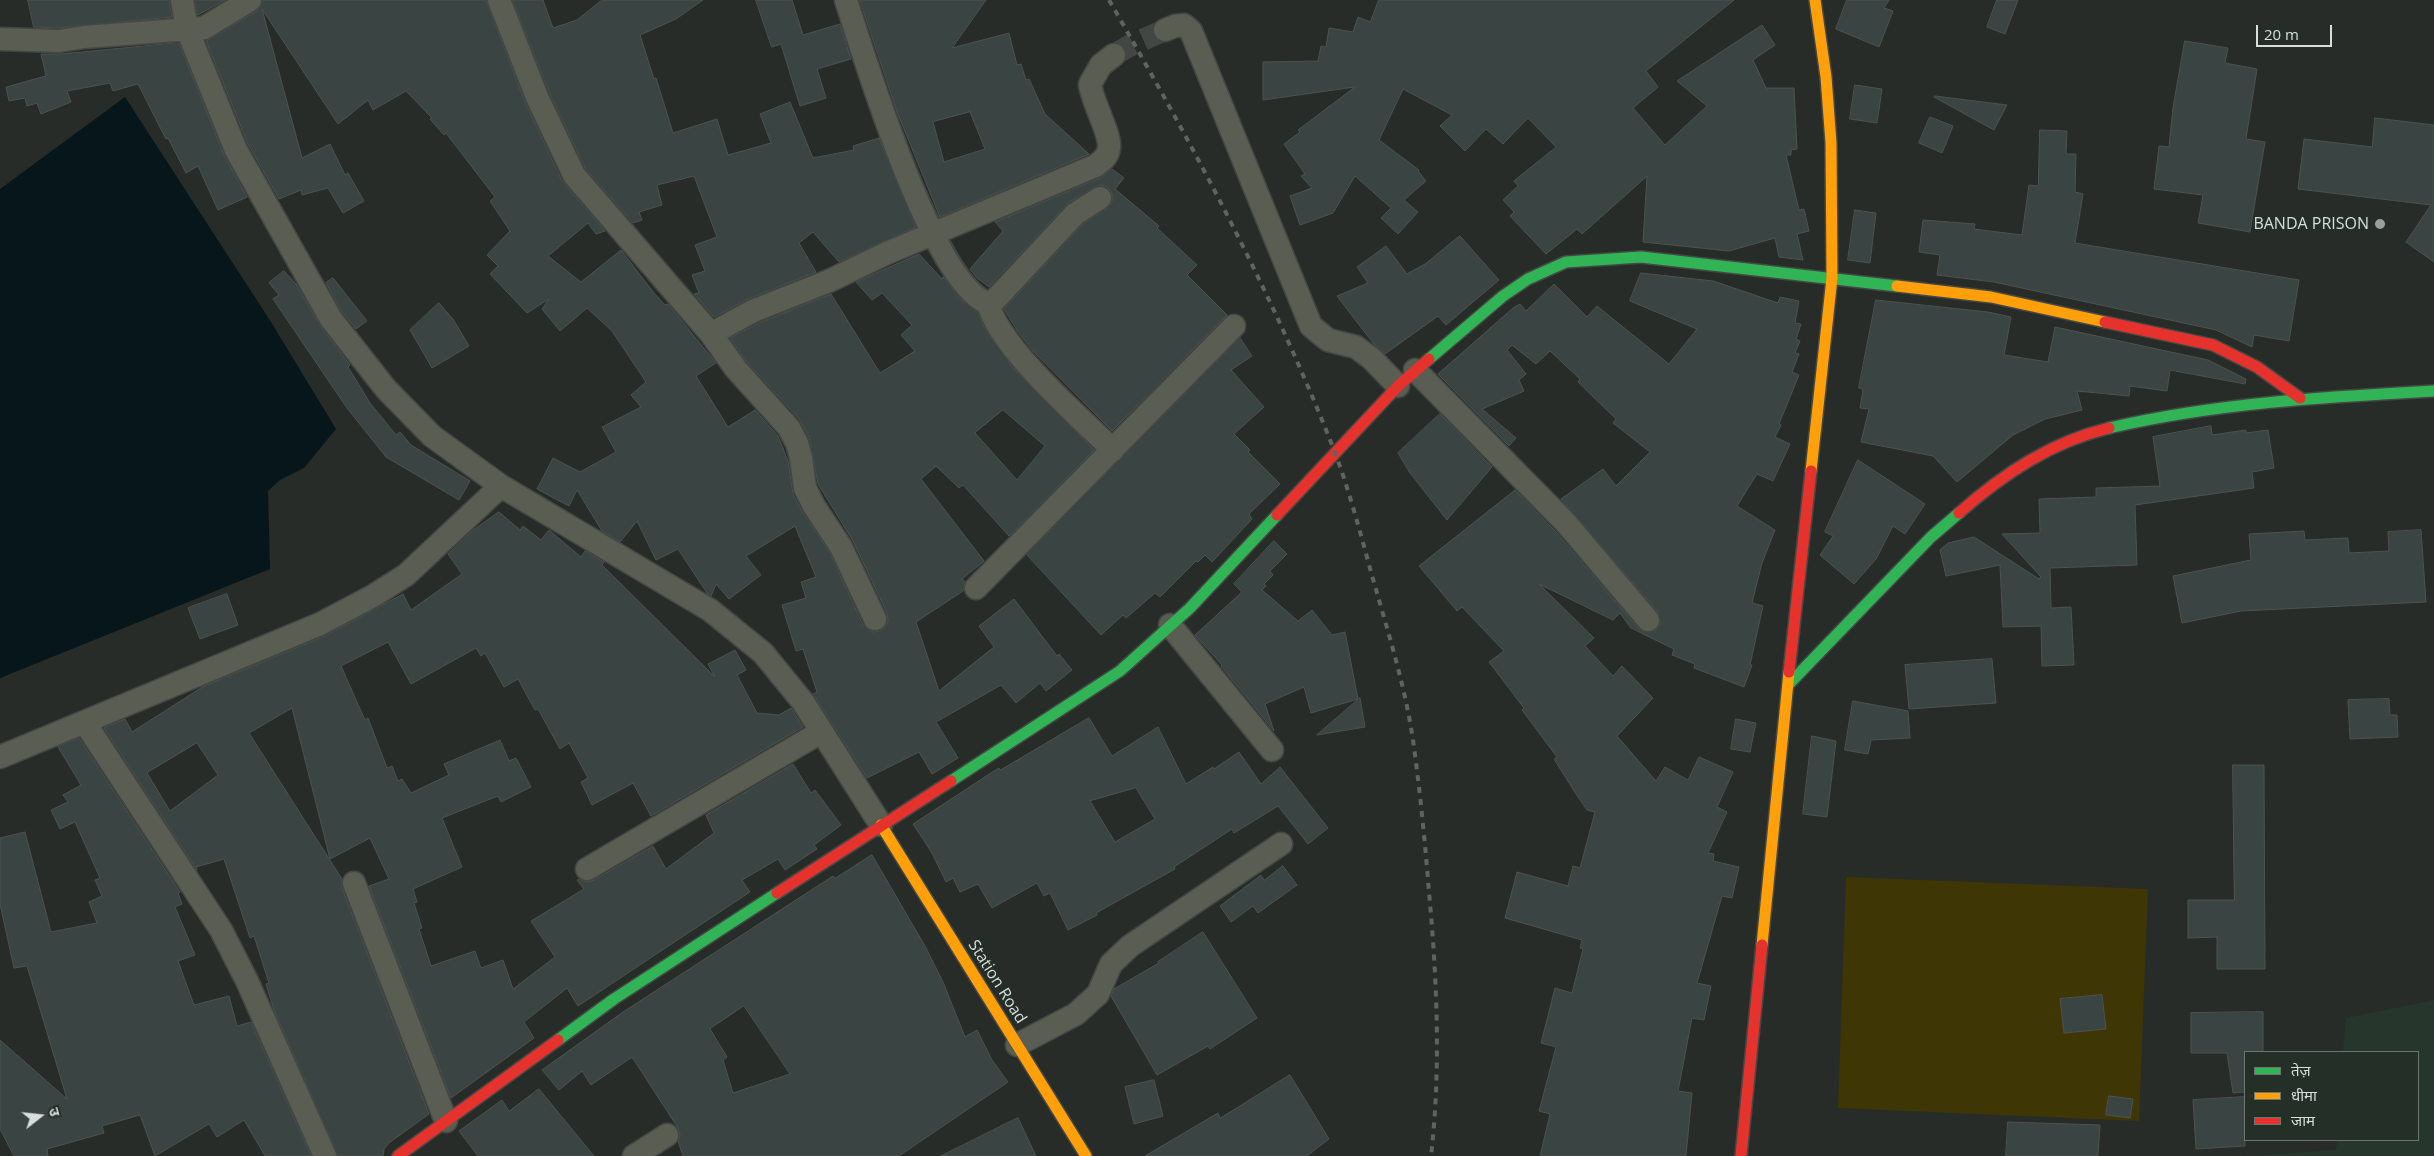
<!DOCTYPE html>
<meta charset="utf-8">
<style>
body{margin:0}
#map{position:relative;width:2434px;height:1156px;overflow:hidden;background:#272c29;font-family:"Open Sans","Noto Sans Devanagari",sans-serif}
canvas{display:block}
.legend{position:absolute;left:2244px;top:1051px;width:175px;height:90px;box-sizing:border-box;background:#242f28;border:1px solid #6c756f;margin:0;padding:6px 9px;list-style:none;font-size:15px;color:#d8dfda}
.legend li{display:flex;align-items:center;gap:10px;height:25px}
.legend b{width:25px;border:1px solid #6c756f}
.north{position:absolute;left:15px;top:1091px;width:50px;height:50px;-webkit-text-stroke:4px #242f28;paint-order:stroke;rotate:74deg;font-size:14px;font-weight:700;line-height:20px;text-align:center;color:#d8dfda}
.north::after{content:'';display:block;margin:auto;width:18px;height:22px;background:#d8dfda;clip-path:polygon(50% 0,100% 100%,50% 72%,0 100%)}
.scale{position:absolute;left:2256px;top:25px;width:76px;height:22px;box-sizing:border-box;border:2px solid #d8dfda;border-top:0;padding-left:6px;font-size:15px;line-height:18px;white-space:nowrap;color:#d8dfda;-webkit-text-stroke:4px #242f28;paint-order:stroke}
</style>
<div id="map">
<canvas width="2434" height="1156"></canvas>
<ul class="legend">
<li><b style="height:6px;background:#30b455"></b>तेज़</li>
<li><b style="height:6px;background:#ff9f0a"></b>धीमा</li>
<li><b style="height:6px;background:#e5322d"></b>जाम</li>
</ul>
<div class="north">उ</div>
<div class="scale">20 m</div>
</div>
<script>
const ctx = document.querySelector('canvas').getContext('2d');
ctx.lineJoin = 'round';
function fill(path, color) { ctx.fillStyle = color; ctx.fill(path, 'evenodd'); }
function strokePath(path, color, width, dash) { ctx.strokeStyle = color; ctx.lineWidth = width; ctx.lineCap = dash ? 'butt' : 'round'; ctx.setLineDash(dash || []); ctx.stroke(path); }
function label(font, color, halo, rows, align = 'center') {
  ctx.font = font + ' "Open Sans",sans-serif'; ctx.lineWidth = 4; ctx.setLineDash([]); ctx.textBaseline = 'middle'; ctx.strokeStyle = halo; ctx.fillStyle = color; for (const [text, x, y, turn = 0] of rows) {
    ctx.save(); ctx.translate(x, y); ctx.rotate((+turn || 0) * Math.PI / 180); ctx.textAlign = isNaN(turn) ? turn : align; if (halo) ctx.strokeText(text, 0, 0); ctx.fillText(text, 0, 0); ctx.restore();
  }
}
const built = new Path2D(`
 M 2434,1000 L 2434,1156 L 2243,1156 L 2336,1150 L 2337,1140 L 2418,1140 L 2418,1052 L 2343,1052 L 2346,1018 Z`);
const green = new Path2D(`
 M 1846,877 L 2148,889 L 2139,1121 L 1838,1108 Z`);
const water = new Path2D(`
 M 125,97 L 271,322 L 336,429 L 304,468 L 280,480 L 268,491 L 270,569 L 0,678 L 0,189 Z`);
const building = new Path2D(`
 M 28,0 L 169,0 L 172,17 L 58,28 L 34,27 Z
 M 195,0 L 225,0 L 198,15 Z
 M 263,0 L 486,0 L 525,102 L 562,181 L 605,231 L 596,234 L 588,223 L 548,256 L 581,282 L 621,250 L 654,293 L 665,305 L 668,304 L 716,363 L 696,376 L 728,427 L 755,410 L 778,436 L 788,461 L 793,494 L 803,513 L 830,553 L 863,625 L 873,632 L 880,631 L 885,627 L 888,621 L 887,613 L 853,541 L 818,484 L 809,437 L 799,419 L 746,361 L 730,338 L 759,323 L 831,294 L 880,373 L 915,351 L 901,335 L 912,325 L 882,293 L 872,300 L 856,282 L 919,254 L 942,279 L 943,277 L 946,280 L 959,298 L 977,311 L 984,327 L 1013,368 L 1094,450 L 1009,536 L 963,485 L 959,488 L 936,466 L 921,479 L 984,561 L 962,579 L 965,582 L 963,591 L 916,622 L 939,691 L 994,647 L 979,626 L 1014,599 L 1057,656 L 1059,654 L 1072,670 L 1046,691 L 1040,683 L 1016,703 L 1001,685 L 936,722 L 958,758 L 932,774 L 919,752 L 867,778 L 813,694 L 817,692 L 803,649 L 796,651 L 782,605 L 806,598 L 801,582 L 816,577 L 795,526 L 746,556 L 761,575 L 729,599 L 716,584 L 711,596 L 707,593 L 678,549 L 656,560 L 637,521 L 620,542 L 602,531 L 577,490 L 569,506 L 537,489 L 553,458 L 580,472 L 616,452 L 602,427 L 641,407 L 631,395 L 646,382 L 612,331 L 587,308 L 560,331 L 542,309 L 549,299 L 527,313 L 490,274 L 498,266 L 487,255 L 510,231 L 490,201 L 495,197 L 446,133 L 444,135 L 430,119 L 432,118 L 406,91 L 373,110 L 368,100 L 338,124 L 262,9 L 302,158 L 330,144 L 345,175 L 348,173 L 364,201 L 343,213 L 328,188 L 302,195 L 301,190 L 279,199 L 248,144 L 206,41 L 257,11 ZM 1003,410 L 1045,446 L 1017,480 L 975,433 Z
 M 513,0 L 543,0 L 553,28 L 577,20 L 602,0 L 703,0 L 676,19 L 640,35 L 654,79 L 656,78 L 673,133 L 717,119 L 728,155 L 771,143 L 760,114 L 790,102 L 813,158 L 854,150 L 853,146 L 879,138 L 916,227 L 839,262 L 813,232 L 799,243 L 816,272 L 748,299 L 714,317 L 694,294 L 699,293 L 692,275 L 705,271 L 695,245 L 717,237 L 694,176 L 657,185 L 662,205 L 639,212 L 642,220 L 633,223 L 585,168 L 549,92 Z
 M 756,0 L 792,0 L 803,35 L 840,24 L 851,59 L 817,69 L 826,98 L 800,106 L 781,44 L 772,47 Z
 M 860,0 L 986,0 L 952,48 L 1009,33 L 1017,65 L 1021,64 L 1026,80 L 1029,79 L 1045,114 L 1089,154 L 940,217 L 897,112 ZM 970,112 L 985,149 L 944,162 L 933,122 Z
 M 1379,0 L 1734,0 L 1646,71 L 1658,87 L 1633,108 L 1665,145 L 1707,106 L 1677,81 L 1762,25 L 1775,45 L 1753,60 L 1766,88 L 1794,88 L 1797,149 L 1791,150 L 1791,155 L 1786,155 L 1799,210 L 1804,209 L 1809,231 L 1797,234 L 1803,260 L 1779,257 L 1775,238 L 1729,251 L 1643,242 L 1647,176 L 1582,234 L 1577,229 L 1546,254 L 1510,216 L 1514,212 L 1503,200 L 1518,186 L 1514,181 L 1556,147 L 1528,118 L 1503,144 L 1486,129 L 1465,151 L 1440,126 L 1452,115 L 1403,89 L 1379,140 L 1419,170 L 1418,171 L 1426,181 L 1404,200 L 1418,212 L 1398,234 L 1381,218 L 1391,208 L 1355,176 L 1333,213 L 1300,225 L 1290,196 L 1312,188 L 1301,176 L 1305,174 L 1284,144 L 1300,132 L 1298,130 L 1355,87 L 1263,100 L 1263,62 L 1318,61 L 1321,46 L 1326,47 L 1329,28 L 1353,32 L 1358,17 L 1370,22 Z
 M 1847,0 L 1889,0 L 1884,8 L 1893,11 L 1879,47 L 1836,29 Z
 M 1997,0 L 2018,0 L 2005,34 L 1987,27 Z
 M 2185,41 L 2228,48 L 2225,63 L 2257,69 L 2246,139 L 2265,142 L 2250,232 L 2198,223 L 2203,195 L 2154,189 L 2159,146 L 2169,147 L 2173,108 Z
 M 179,43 L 224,155 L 247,197 L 218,210 L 198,166 L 186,173 L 168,138 L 166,139 L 138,84 L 113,91 L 110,83 L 67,91 L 71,102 L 41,114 L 37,103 L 27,106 L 25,98 L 9,101 L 6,87 L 46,76 L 41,54 L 61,54 Z
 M 1855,85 L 1882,89 L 1877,123 L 1850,119 Z
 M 1935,96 L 2007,105 L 1994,130 L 1934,97 Z
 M 1930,117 L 1953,126 L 1942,153 L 1919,143 Z
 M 2375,118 L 2434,125 L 2434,262 L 2406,242 L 2431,205 L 2298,189 L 2304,139 L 2372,147 Z
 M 2040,130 L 2067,131 L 2066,154 L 2076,154 L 2075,192 L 2083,194 L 2075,243 L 2299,280 L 2289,341 L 2254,335 L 2252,347 L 2216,330 L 1994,282 L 1937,275 L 1940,255 L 1919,252 L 1923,220 L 1975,224 L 1974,229 L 2022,235 L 2029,185 L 2038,186 Z
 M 1112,169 L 1124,178 L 1115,189 L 1159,226 L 1157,228 L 1197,265 L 1187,275 L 1227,315 L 1112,431 L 1033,351 L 1018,332 L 1004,309 L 1083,224 L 1111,204 L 1113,198 L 1111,191 L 1106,186 L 1099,185 L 1068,203 L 989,287 L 977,278 L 970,269 L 1003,231 L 995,222 L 1100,178 Z
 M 1855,210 L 1876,213 L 1870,263 L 1848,260 Z
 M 1460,236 L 1499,280 L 1446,325 L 1438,316 L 1385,354 L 1373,343 L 1337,296 L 1368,283 L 1357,267 L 1386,246 L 1407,274 L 1425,264 Z
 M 284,271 L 296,284 L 321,327 L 350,365 L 348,367 L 370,403 L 396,435 L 400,432 L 411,445 L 470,481 L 459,500 L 386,457 L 347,408 L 273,299 L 279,295 L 269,283 Z
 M 1641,273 L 1713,281 L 1778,303 L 1780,297 L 1799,301 L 1795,323 L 1801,324 L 1796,339 L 1800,341 L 1795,353 L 1799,354 L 1792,372 L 1799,375 L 1779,424 L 1781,425 L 1775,437 L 1790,444 L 1773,481 L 1757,474 L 1737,506 L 1775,530 L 1762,563 L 1752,603 L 1763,606 L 1750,665 L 1752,665 L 1744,687 L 1694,668 L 1695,664 L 1672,655 L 1674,649 L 1631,628 L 1620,613 L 1613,620 L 1539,584 L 1594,638 L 1585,646 L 1613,676 L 1622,666 L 1653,698 L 1617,736 L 1656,781 L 1665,767 L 1688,780 L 1699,757 L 1733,772 L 1717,807 L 1727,812 L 1708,853 L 1714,854 L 1713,861 L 1739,867 L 1732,898 L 1722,896 L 1697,983 L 1711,986 L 1704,1020 L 1692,1018 L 1678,1091 L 1692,1093 L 1686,1156 L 1540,1156 L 1550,1114 L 1539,1111 L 1556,1047 L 1541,1043 L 1555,988 L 1572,993 L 1583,949 L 1580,948 L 1582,940 L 1505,918 L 1517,872 L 1568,886 L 1573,866 L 1580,868 L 1595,812 L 1587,810 L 1576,794 L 1554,759 L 1557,757 L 1522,710 L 1524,708 L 1489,662 L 1504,651 L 1462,607 L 1457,611 L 1419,566 L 1515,490 L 1556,532 L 1638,628 L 1644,632 L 1656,630 L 1660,624 L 1658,612 L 1561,499 L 1603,469 L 1616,486 L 1650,452 L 1613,423 L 1616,419 L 1578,382 L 1580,379 L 1550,351 L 1536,364 L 1512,345 L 1507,350 L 1526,374 L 1519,380 L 1524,391 L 1482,409 L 1516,438 L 1509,446 L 1438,374 L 1513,308 L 1520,304 L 1526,311 L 1554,284 L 1587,317 L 1597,306 L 1669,364 L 1697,329 L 1630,301 Z
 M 333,278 L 367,321 L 356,329 L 342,312 L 326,283 Z
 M 1876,300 L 1988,312 L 2011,317 L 2004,355 L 2048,362 L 2055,327 L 2208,360 L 2246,379 L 2245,384 L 2170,370 L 2167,391 L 2130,386 L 2129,396 L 2077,391 L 2082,410 L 2045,419 L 2013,435 L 1957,482 L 1933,456 L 1861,442 L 1869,409 L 1860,408 L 1863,389 L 1859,388 Z
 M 439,303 L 453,319 L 469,346 L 432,368 L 410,330 Z
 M 1240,338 L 1252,356 L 1231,370 L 1264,407 L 1234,434 L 1250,450 L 1248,452 L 1280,484 L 1249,514 L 1252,519 L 1212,562 L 1205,555 L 1198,562 L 1196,561 L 1160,597 L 1155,593 L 1126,618 L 1123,615 L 1101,635 L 1027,555 Z
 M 1440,414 L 1492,467 L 1447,520 L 1410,473 L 1398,453 Z
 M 2211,426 L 2212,435 L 2246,430 L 2246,433 L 2268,430 L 2274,468 L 2252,472 L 2254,488 L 2135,505 L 2137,565 L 2050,568 L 2051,608 L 2071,607 L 2074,665 L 2042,666 L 2041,626 L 2003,627 L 2000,565 L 1946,576 L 1940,550 L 1948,543 L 1974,537 L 2039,579 L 2041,577 L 2002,534 L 2040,533 L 2039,499 L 2096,497 L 2096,488 L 2160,486 L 2153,437 Z
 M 1858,460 L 1925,504 L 1905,534 L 1893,526 L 1876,559 L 1854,584 L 1820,555 L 1833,536 L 1825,532 Z
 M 499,512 L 520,530 L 523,526 L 541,540 L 549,530 L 581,557 L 585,551 L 604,562 L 602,565 L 715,677 L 708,664 L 735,650 L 746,670 L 737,675 L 757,713 L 779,715 L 791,708 L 803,727 L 651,816 L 633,783 L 592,805 L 581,782 L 588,778 L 569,743 L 560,749 L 538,709 L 535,710 L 518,679 L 504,687 L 485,653 L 481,656 L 476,648 L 411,684 L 388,642 L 341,666 L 365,720 L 368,718 L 387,768 L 392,766 L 398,781 L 402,779 L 411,793 L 449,775 L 444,764 L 500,740 L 509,761 L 516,758 L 531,787 L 501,802 L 498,796 L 442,818 L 462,867 L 413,889 L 417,902 L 414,903 L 422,928 L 419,929 L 431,966 L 475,951 L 481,968 L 503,960 L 513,989 L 555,957 L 531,921 L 584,889 L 577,880 L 579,879 L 588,882 L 594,880 L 653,846 L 666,869 L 714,833 L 706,815 L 793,764 L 811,793 L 815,790 L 841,825 L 814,845 L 817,849 L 785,870 L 778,859 L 742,880 L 750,892 L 578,1006 L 567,988 L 524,1022 L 534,1038 L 451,1098 L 369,886 L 389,879 L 370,838 L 330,859 L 292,708 L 249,733 L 342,879 L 342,888 L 429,1114 L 389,1143 L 384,1149 L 383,1156 L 338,1156 L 274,1010 L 266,984 L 269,983 L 254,936 L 250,938 L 224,859 L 196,867 L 197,870 L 104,728 L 125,719 L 132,732 L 204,686 L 325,636 L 403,594 L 411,610 L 462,574 L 448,554 L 472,531 ZM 197,743 L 218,775 L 170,811 L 147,773 Z
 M 2421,530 L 2426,602 L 2241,611 L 2182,623 L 2173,576 L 2251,560 L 2249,534 L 2304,531 L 2305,540 L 2348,538 L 2349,553 L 2389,551 L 2388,532 Z
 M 1274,541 L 1287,554 L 1270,571 L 1273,575 L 1264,584 L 1266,586 L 1262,590 L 1298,621 L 1312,610 L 1332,635 L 1345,632 L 1358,699 L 1311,713 L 1304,687 L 1265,704 L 1274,731 L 1221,666 L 1222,665 L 1195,635 L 1242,592 L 1234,584 Z
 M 227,594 L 238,625 L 200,639 L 188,608 Z
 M 1992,659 L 1996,703 L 1909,709 L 1905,665 Z
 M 1360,698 L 1365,727 L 1317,735 Z
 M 2389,699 L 2390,715 L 2397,715 L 2398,737 L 2350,739 L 2348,700 Z
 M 1853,701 L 1908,711 L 1910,738 L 1871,740 L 1868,754 L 1845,750 Z
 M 1089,718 L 1112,756 L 1158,727 L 1186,784 L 1213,767 L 1214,769 L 1239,752 L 1261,784 L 1280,767 L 1328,828 L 1308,844 L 1278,806 L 1234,833 L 1232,829 L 1174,867 L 1175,869 L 1096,913 L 1097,915 L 1068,930 L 1050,893 L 1044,896 L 1037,883 L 992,908 L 978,884 L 960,892 L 953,878 L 946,882 L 932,853 L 913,824 L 994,771 L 999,768 L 1000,770 ZM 1136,788 L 1155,819 L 1115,842 L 1090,801 Z
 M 1736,719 L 1756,723 L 1750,752 L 1731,749 Z
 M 1812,736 L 1836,741 L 1827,817 L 1803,814 Z
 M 79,738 L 180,892 L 178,893 L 182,904 L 175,907 L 195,955 L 178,961 L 194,1005 L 229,996 L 237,1026 L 251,1022 L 311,1156 L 265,1156 L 244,1120 L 217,1137 L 209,1124 L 155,1156 L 140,1115 L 102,1126 L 104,1133 L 47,1149 L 48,1156 L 14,1156 L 0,1129 L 0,1040 L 67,1099 L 27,966 L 14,968 L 0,904 L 0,838 L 25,832 L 51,932 L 97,923 L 89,902 L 102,896 L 95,880 L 100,878 L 75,822 L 60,829 L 51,810 L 68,802 L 63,795 L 81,785 L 58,747 Z
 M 2233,765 L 2264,765 L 2265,969 L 2217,969 L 2217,937 L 2188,938 L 2188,900 L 2234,900 Z
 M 872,855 L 925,946 L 943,982 L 965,1037 L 977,1030 L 992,1060 L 1008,1082 L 899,1156 L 683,1156 L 678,1141 L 680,1135 L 678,1128 L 632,1057 L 591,1085 L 582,1071 L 559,1090 L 542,1070 L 623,1012 L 833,876 L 835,878 ZM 744,1006 L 790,1074 L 733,1093 L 723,1060 L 727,1057 L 710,1029 Z
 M 1283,866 L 1297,885 L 1258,913 L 1253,906 L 1231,922 L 1220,906 L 1261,875 L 1264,880 Z
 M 1203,932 L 1257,1018 L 1210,1049 L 1208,1046 L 1157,1075 L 1111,996 L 1114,989 L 1159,963 L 1158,962 Z
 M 2102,995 L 2106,1029 L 2064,1033 L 2060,999 Z
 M 2263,1012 L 2263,1052 L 2245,1052 L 2245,1092 L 2233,1093 L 2227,1053 L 2191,1053 L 2191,1013 Z
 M 1290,1075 L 1329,1139 L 1307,1156 L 1145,1156 L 1218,1113 L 1220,1118 Z
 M 1154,1080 L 1163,1116 L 1134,1124 L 1125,1087 Z
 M 539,1089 L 594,1156 L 478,1156 L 459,1131 L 502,1100 L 509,1111 Z
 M 2109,1096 L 2133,1099 L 2130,1118 L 2106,1115 Z
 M 2245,1097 L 2245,1146 L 2196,1149 L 2193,1100 Z
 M 1018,1118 L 1036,1156 L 941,1156 Z
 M 2008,1122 L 2100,1125 L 2098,1156 L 2006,1156 Z`);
const streetTunnel = new Path2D(`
 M 1114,55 L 1131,45 L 1165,30`);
const street = new Path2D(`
 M 182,0 L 187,29 L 236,150 L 331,319 L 386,389 L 432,436 L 501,486 L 710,610 L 763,653 L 803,702 L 881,825
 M 499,0 L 537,97 L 574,175 L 711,334 L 736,369 L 789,428 L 797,443 L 801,458 L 805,488 L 814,506 L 841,547 L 875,619
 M 846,0 C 864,57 934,286 988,303 L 994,301 L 1075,214 L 1100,198
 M 1165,30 L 1175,26 L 1184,25 L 1191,31 L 1311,326 L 1328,340 L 1356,347 L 1372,359 L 1398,386
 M 0,39 L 59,41 L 84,37 L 204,28 L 250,0
 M 988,303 C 998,346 1079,417 1113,450
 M 711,334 L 753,311 L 829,281 L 887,253 L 1095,166 C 1101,162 1108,157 1109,148 C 1111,134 1092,102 1090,84 L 1101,65 L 1114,55
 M 1415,370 L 1566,523 L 1648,620
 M 976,588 L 1234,326
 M 1170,625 L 1272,750
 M 85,723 L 221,930 L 247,981 L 325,1156
 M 0,757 L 320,624 L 373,596 L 406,575 L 501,486
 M 587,869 L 821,732
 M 354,883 L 446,1121
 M 1017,1045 L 1076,1014 L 1098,994 L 1111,964 L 1130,946 L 1281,844
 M 634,1156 L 667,1135`);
const fast = new Path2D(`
 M 1429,359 L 1503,296 L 1528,279 L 1566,262 L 1641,257 L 1897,286
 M 2109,428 C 2216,403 2325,397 2434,391
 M 1788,685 L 1931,537 L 1959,513
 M 951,781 L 1120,671 L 1190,608 L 1277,515
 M 558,1040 L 614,999 L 777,893`);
const slow = new Path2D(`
 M 1897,286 L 1991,297 L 2105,322
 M 1811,471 L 1832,278 L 1831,143 L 1826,77 L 1815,0
 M 881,825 L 1086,1156
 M 1762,945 L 1789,672`);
const jam = new Path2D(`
 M 2105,322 L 2213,345 L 2257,367 L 2300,398
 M 1959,513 C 2003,474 2051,442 2109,428
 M 1277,515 L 1398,386 L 1429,359
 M 1789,672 L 1811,471
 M 777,893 L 951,781
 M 398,1156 L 558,1040
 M 1741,1156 L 1762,945`);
const rail = new Path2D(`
 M 1109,0 C 1193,145 1273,294 1334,450 C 1350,492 1361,536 1373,579 C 1388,632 1405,686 1413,740 C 1420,790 1425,842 1429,892 C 1437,979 1441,1070 1431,1156`);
const markers = [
 [2380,224,6,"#9aa09c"]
];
const poiNames = [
 ["BANDA PRISON",2369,224]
];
const streetNames = [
 ["Station Road",997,982,58]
];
fill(built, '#26362c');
fill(green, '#3f3606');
fill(water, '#07161a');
fill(building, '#3a4543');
strokePath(building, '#4d5250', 1);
strokePath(streetTunnel, '#424744', 22, [22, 11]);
strokePath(street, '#444845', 25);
strokePath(fast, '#444845', 14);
strokePath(slow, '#444845', 14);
strokePath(jam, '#444845', 14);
strokePath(street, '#595d52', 22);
strokePath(fast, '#30b455', 11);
strokePath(slow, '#ff9f0a', 11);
strokePath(jam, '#e5322d', 11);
strokePath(rail, '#5f645e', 4, [6, 6]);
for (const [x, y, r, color] of markers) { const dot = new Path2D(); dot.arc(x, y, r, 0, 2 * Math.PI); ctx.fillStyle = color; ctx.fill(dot); strokePath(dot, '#242f28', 2); }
label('16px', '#d8dfda', '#242f28', poiNames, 'right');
label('16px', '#d8dfda', '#242f28', streetNames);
</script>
